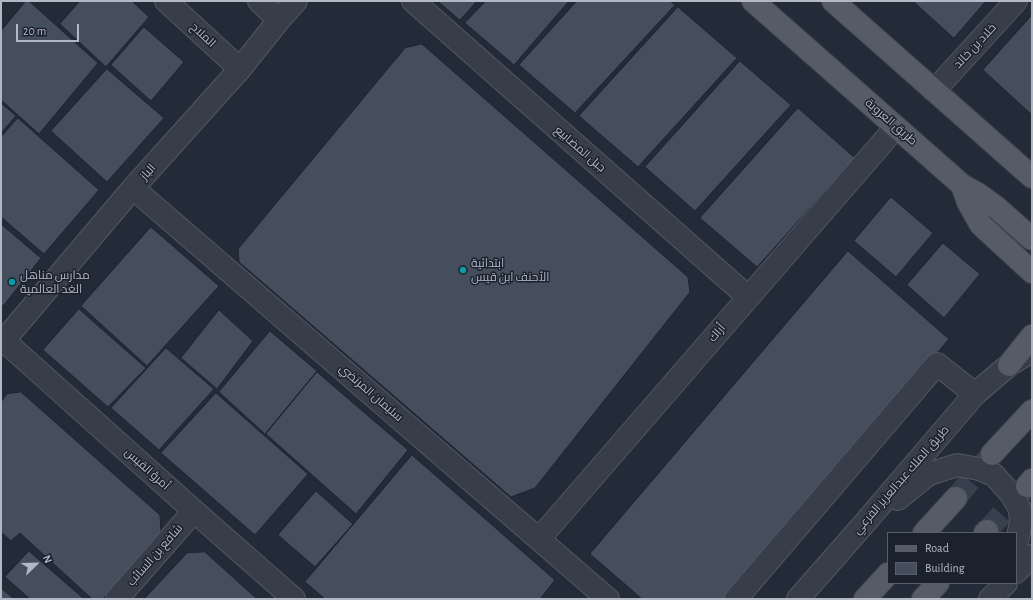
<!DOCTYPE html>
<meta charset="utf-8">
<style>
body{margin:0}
#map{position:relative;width:1033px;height:600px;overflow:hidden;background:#242b38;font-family:"Alegreya Sans",sans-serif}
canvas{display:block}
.frame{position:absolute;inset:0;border:2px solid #b2b8c4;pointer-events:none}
.legend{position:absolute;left:887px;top:532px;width:130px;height:52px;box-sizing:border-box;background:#1c222d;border:1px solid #585e69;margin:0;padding:5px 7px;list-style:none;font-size:12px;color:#b2b8c4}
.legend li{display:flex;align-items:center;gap:8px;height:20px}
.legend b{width:20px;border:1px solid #585e69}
.north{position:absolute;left:16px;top:544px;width:40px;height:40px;-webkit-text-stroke:3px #1c222d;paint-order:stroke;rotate:67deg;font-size:11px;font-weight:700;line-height:16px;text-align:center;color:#b2b8c4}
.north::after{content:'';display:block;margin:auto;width:14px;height:18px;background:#b2b8c4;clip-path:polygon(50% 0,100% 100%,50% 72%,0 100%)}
.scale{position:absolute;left:16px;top:24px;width:63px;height:18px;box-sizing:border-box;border:2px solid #b2b8c4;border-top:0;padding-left:5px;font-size:12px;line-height:14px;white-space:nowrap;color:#b2b8c4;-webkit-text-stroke:3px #1c222d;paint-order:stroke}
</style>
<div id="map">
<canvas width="1033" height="600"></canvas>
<div class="frame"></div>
<ul class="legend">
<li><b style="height:5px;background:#555c68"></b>Road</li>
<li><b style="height:11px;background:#454e5c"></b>Building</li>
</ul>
<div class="north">N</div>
<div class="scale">20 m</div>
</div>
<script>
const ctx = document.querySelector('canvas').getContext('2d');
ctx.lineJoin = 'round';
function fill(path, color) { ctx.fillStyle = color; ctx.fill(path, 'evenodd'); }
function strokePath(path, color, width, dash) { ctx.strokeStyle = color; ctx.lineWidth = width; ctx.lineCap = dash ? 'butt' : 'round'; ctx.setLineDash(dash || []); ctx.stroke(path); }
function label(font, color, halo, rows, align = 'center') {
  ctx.font = font + ' "Alegreya Sans",Cairo,sans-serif'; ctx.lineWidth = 3; ctx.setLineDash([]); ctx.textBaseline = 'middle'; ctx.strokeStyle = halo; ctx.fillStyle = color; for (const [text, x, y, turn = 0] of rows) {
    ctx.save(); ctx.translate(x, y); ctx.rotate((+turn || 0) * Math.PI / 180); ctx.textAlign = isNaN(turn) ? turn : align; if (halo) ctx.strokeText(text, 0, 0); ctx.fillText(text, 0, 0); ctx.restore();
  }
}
const building = new Path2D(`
 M 26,1 L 29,1 L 98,63 L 39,134 L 1,100 L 1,31 Z
 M 80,1 L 132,1 L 149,17 L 106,67 L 60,24 Z
 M 438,1 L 477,1 L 460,20 Z
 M 486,1 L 569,1 L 514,65 L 465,23 Z
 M 577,1 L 670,1 L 675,5 L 575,113 L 519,65 Z
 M 913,1 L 986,1 L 954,38 Z
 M 678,7 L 737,58 L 638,167 L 579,116 Z
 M 1032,15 L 1032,115 L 983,70 Z
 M 144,27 L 184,62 L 151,101 L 111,65 Z
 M 422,44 L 688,277 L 690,292 L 535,488 L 511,497 L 239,262 L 238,249 L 405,48 Z
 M 740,61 L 791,105 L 695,211 L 645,167 Z
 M 107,69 L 164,118 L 107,182 L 51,131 Z
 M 1,103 L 16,116 L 1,133 Z
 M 798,108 L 855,158 L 757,267 L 700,218 Z
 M 18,118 L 99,190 L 44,254 L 1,217 L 1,137 Z
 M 891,197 L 933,233 L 896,277 L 854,241 Z
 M 1,224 L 41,258 L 4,305 L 1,306 Z
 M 151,227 L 219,286 L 147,366 L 81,306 Z
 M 943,243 L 980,274 L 944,318 L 907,285 Z
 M 848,251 L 949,339 L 727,599 L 642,599 L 590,554 Z
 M 79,309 L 146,368 L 108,407 L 43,350 Z
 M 219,310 L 253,341 L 217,389 L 181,358 Z
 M 270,331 L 317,371 L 265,434 L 219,392 Z
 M 166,348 L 214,389 L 159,450 L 111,408 Z
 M 317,372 L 408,450 L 356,514 L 266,434 Z
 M 21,392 L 160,515 L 161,534 L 103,599 L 92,599 L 20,533 L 11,541 L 1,532 L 1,402 L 7,394 Z
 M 216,393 L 308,474 L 255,535 L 161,453 Z
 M 412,455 L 555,580 L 540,599 L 325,599 L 305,582 Z
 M 316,491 L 353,524 L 315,567 L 278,535 Z
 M 29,551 L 84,599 L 30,599 L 5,577 Z
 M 205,552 L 257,599 L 144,599 L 187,553 Z
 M 1,588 L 14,599 L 1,599 Z`);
const majorTunnel = new Path2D(`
 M 956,498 L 991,455
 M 987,531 L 1026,487`);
const minor = new Path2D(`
 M 166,1 L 240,69
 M 259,1 L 279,20
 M 413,1 L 748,297
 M 934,91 L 1016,1
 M 133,188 L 608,599
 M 1,338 L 194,511 L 294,599
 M 1,344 L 133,188 L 240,69 L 279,20 L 296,1
 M 898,499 L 929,474 L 957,465 L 979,469 L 994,475 L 1011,494 L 1020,509 L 1021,522 L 1016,546
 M 539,539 L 896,127
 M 1016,572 L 1032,556
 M 117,599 L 194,511
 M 736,599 L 937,364 L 975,394
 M 798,599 L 863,525 L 975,394 L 1009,365 L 1025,355
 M 990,599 L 1006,583`);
const major = new Path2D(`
 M 753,1 L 962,185 L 978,194 L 996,207 L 1032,239
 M 833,1 L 1032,177
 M 962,185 L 968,202 L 981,225 L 1032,272
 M 1009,365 L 1032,336
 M 992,454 L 1032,411
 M 1027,486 L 1032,480
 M 924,533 L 956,498
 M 985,533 L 987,531
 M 865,599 L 888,574
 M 923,599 L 938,583`);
const markers = [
 [463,270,4,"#0f9aa8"],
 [12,282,4,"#0f9aa8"]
];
const streetNames = [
 ["الملاح",203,35,43],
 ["خلاد بن خالد",975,46,-47],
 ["طريق العروبة",891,122,41],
 ["جبل المضابيع",580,149,41],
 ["الباز",148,172,-48],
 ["أراك",717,333,-49],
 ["سليمان المرتضي",371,393,41],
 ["أمرؤ القيس",147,469,42],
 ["طريق الملك عبدالعزيز الفرعي",901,480,-49],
 ["شافع بن السائب",155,555,-49]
];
const poiNames = [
 ["ابتدائية",471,263],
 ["الأحنف ابن قيس",471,277],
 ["مدارس مناهل",20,275],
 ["الغد العالمية",20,289]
];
fill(building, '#454e5c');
strokePath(building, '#1e242f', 1);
strokePath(majorTunnel, '#39404d', 22, [22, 11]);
strokePath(minor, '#525863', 24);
strokePath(major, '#404651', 24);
strokePath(minor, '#373d49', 22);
strokePath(major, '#555c68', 22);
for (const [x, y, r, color] of markers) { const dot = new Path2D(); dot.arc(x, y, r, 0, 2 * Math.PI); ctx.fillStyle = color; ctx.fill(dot); strokePath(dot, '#1c222d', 1.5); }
label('12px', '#b2b8c4', '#1c222d', streetNames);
label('12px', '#b2b8c4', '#1c222d', poiNames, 'left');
</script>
